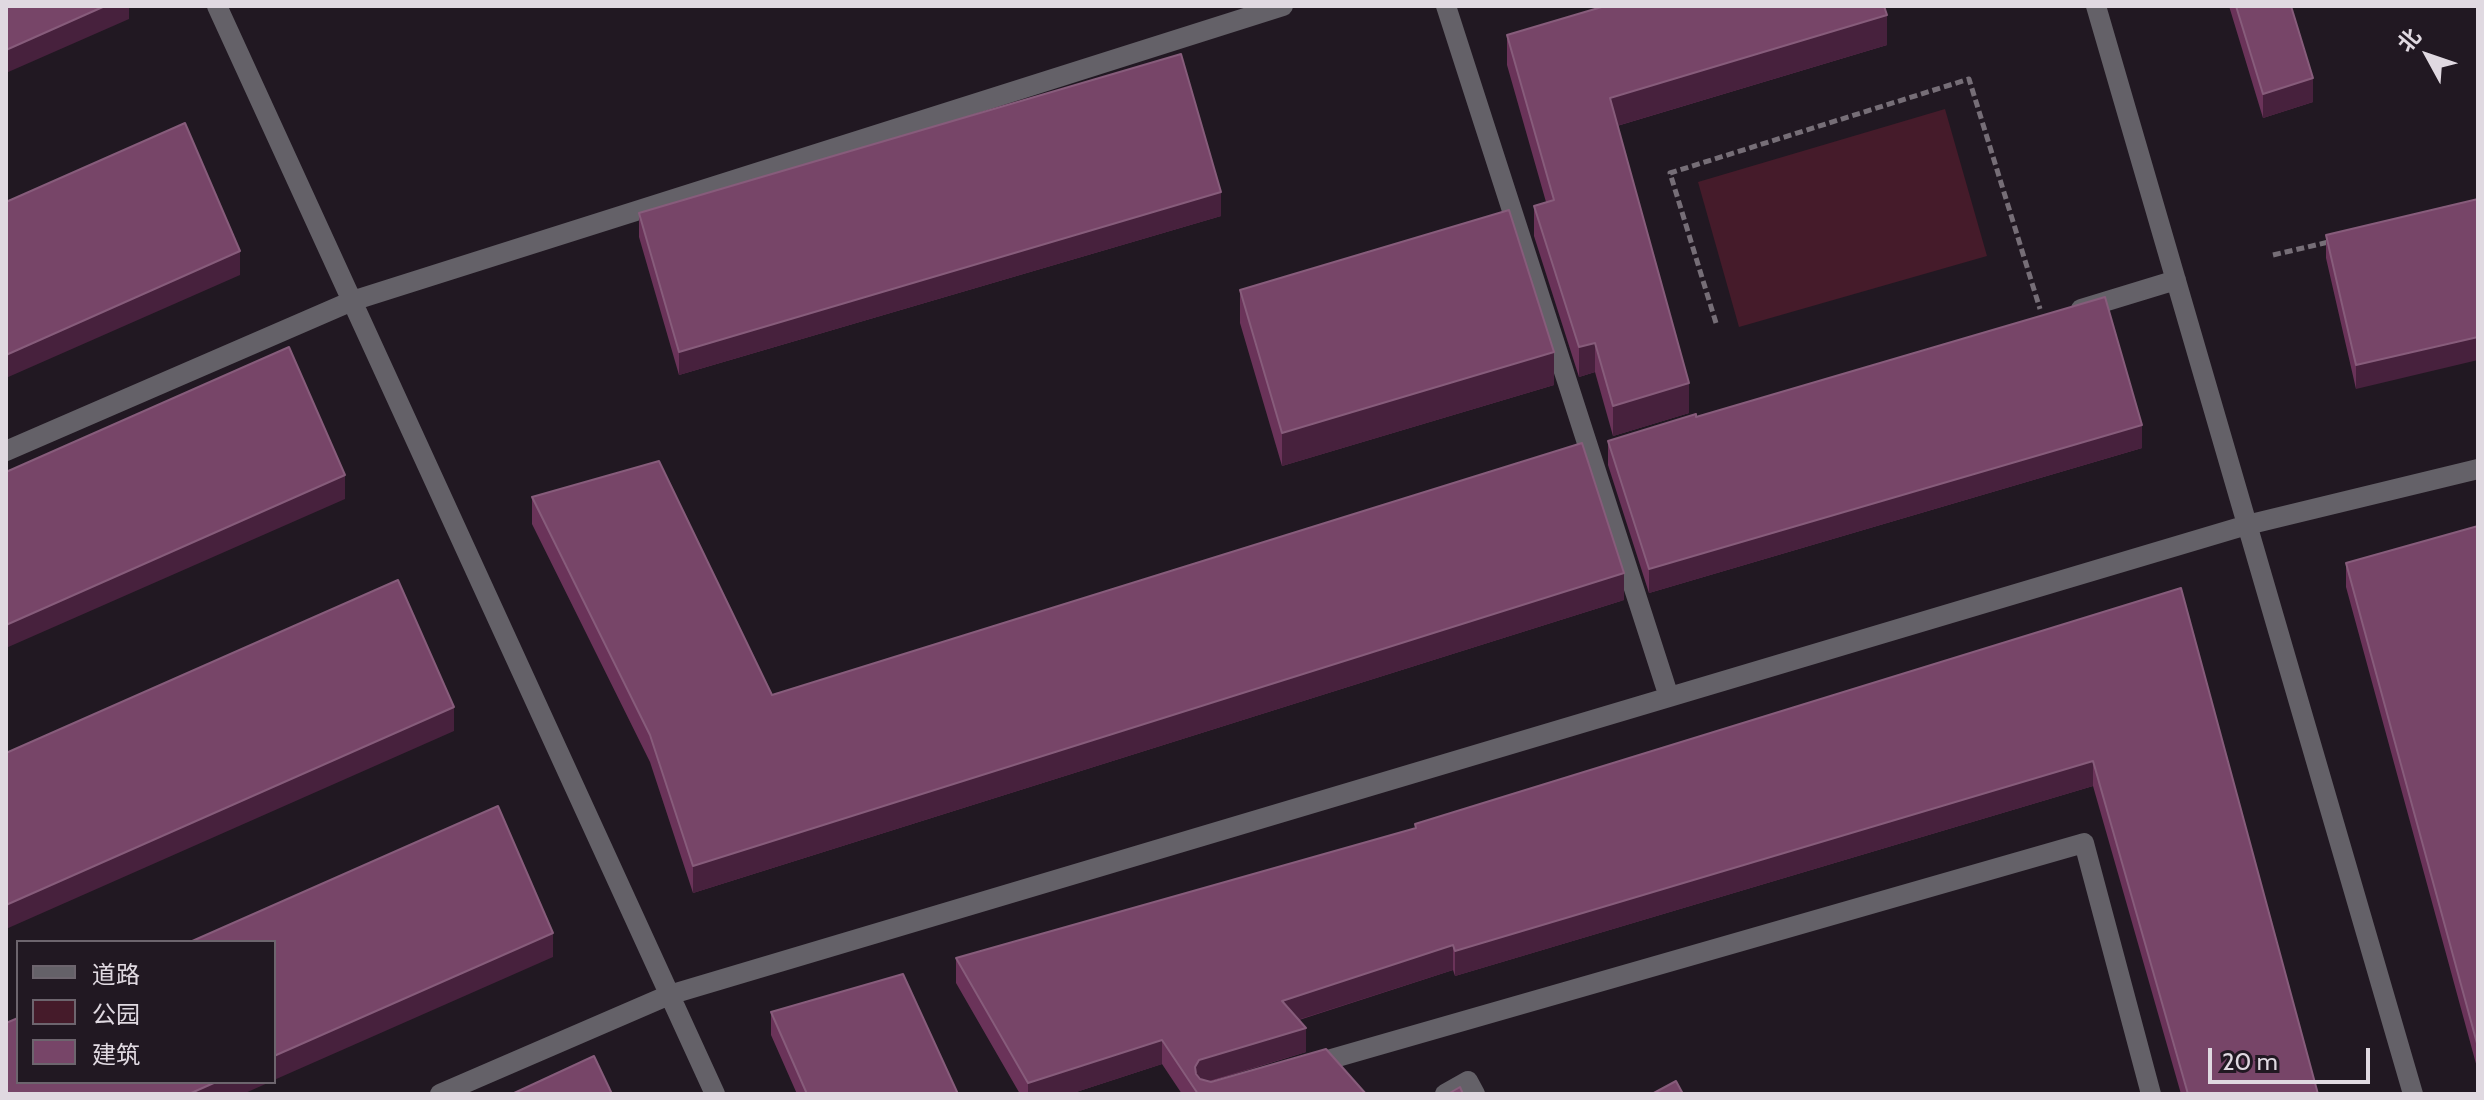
<!DOCTYPE html>
<meta charset="utf-8">
<style>
body{margin:0}
#map{position:relative;width:2484px;height:1100px;overflow:hidden;background:#211822;font-family:Cabin,"Noto Sans SC",sans-serif}
canvas{display:block}
.frame{position:absolute;inset:0;border:8px solid #e0d9e1;pointer-events:none}
.legend{position:absolute;left:16px;top:940px;width:260px;height:144px;box-sizing:border-box;background:#211822;border:2px solid #6d656e;margin:0;padding:10px 14px;list-style:none;font-size:24px;color:#e0d9e1}
.legend li{display:flex;align-items:center;gap:16px;height:40px}
.legend b{width:40px;border:2px solid #6d656e}
.north{position:absolute;left:2388px;top:16px;width:80px;height:80px;-webkit-text-stroke:6px #211822;paint-order:stroke;rotate:310deg;font-size:22px;font-weight:700;line-height:32px;text-align:center;color:#e0d9e1}
.north::after{content:'';display:block;margin:auto;width:28px;height:36px;background:#e0d9e1;clip-path:polygon(50% 0,100% 100%,50% 72%,0 100%)}
.scale{position:absolute;left:2208px;top:1048px;width:162px;height:36px;box-sizing:border-box;border:4px solid #e0d9e1;border-top:0;padding-left:10px;font-size:24px;line-height:28px;white-space:nowrap;color:#e0d9e1;-webkit-text-stroke:6px #211822;paint-order:stroke}
</style>
<div id="map">
<canvas width="2484" height="1100"></canvas>
<div class="frame"></div>
<ul class="legend">
<li><b style="height:10px;background:#646168"></b>道路</li>
<li><b style="height:22px;background:#451b2a"></b>公园</li>
<li><b style="height:22px;background:#774568"></b>建筑</li>
</ul>
<div class="north">北</div>
<div class="scale">20 m</div>
</div>
<script>
const ctx = document.querySelector('canvas').getContext('2d');
ctx.lineJoin = 'round';
function fill(path, color) { ctx.fillStyle = color; ctx.fill(path, 'evenodd'); }
function strokePath(path, color, width, dash) { ctx.strokeStyle = color; ctx.lineWidth = width; ctx.lineCap = dash ? 'butt' : 'round'; ctx.setLineDash(dash || []); ctx.stroke(path); }
const green = new Path2D(`
 M 1945,109 L 1987,256 L 1739,327 L 1698,182 Z`);
const path = new Path2D(`
 M 2273,255 L 2333,241
 M 1716,323 L 1670,173 L 1969,79 L 2040,309`);
const minor = new Path2D(`
 M 217,6 L 715,1094
 M 1446,6 L 1669,697
 M 2096,6 L 2413,1094
 M 2081,309 L 2176,280
 M 6,451 L 352,301 L 1283,6
 M 1310,1065 L 2084,843 L 2151,1094
 M 440,1094 L 669,995 L 2247,525 L 2478,469
 M 1445,1094 L 1468,1081 L 1475,1094`);
const wall = new Path2D(`
 M 2229,6 L 2291,6 L 2313,102 L 2263,118 Z
 M 1507,35 L 1887,45 L 1617,126 L 1689,413 L 1613,436 L 1595,372 L 1579,377 L 1534,236 L 1534,206 L 1546,202 L 1507,65 Z
 M 2478,199 L 2356,389 L 2326,258 L 2326,235 Z
 M 639,213 L 1221,216 L 679,375 L 639,237 Z
 M 1240,290 L 1554,385 L 1282,466 L 1240,323 Z
 M 1696,417 L 2142,448 L 1649,593 L 1608,465 L 1608,441 Z
 M 532,497 L 772,695 L 1624,600 L 693,893 L 650,762 L 532,524 Z
 M 2478,526 L 2478,1071 L 2346,587 L 2346,563 Z
 M 2181,588 L 2318,1094 L 2181,1094 L 2093,786 L 1455,976 L 1453,970 L 1299,1020 L 1306,1052 L 1209,1082 L 1366,1094 L 1182,1094 L 1162,1064 L 1070,1094 L 1020,1094 L 956,983 L 956,958 L 1415,828 L 1415,824 Z
 M 771,1012 L 958,1094 L 797,1094 L 771,1035 Z`);
const shadedWall = new Path2D(`
 M 105,6 L 129,6 L 129,19 L 6,73 L 6,50 Z
 M 1887,15 L 1887,45 L 1610,128 L 1610,98 Z
 M 2313,78 L 2313,102 L 2263,118 L 2263,94 Z
 M 1221,192 L 1221,216 L 679,375 L 679,352 Z
 M 240,251 L 240,275 L 6,378 L 6,355 Z
 M 2478,337 L 2478,360 L 2356,389 L 2356,365 Z
 M 1595,343 L 1595,372 L 1579,377 L 1579,347 Z
 M 1554,352 L 1554,385 L 1282,466 L 1282,433 Z
 M 1689,383 L 1689,413 L 1613,436 L 1613,406 Z
 M 2142,425 L 2142,448 L 1649,593 L 1649,569 Z
 M 345,475 L 345,499 L 6,648 L 6,625 Z
 M 1624,573 L 1624,600 L 693,893 L 693,866 Z
 M 454,707 L 454,731 L 6,929 L 6,905 Z
 M 2093,761 L 2093,786 L 1455,976 L 1455,951 Z
 M 553,933 L 553,957 L 274,1080 L 274,1056 Z
 M 1453,945 L 1453,970 L 1282,1025 L 1282,1001 Z
 M 1306,1028 L 1306,1052 L 1199,1084 L 1195,1092 L 1195,1067 L 1199,1060 Z
 M 1162,1040 L 1162,1064 L 1070,1094 L 1028,1094 L 1028,1083 Z
 M 216,1082 L 270,1082 L 243,1094 L 189,1094 Z`);
const building = new Path2D(`
 M 6,6 L 105,6 L 6,50 Z
 M 1605,6 L 1884,6 L 1887,15 L 1610,98 L 1689,383 L 1613,406 L 1595,343 L 1579,347 L 1534,206 L 1554,200 L 1507,35 Z
 M 2236,6 L 2291,6 L 2313,78 L 2263,94 Z
 M 1181,54 L 1221,192 L 679,352 L 639,213 Z
 M 185,123 L 240,251 L 6,355 L 6,202 Z
 M 2478,199 L 2478,337 L 2356,365 L 2326,235 Z
 M 1509,210 L 1554,352 L 1282,433 L 1240,290 Z
 M 2105,297 L 2142,425 L 1649,569 L 1608,441 L 1696,414 L 1696,417 Z
 M 289,347 L 345,475 L 6,625 L 6,472 Z
 M 1582,443 L 1624,573 L 693,866 L 650,735 L 532,497 L 659,461 L 772,695 Z
 M 2478,526 L 2478,1047 L 2346,563 Z
 M 398,580 L 454,707 L 6,905 L 6,753 Z
 M 2181,588 L 2318,1094 L 2188,1094 L 2093,761 L 1455,951 L 1453,945 L 1282,1001 L 1306,1028 L 1199,1060 L 1195,1067 L 1196,1074 L 1200,1079 L 1211,1082 L 1326,1049 L 1366,1094 L 1198,1094 L 1162,1040 L 1028,1083 L 956,958 L 1416,828 L 1415,824 Z
 M 498,806 L 553,933 L 274,1056 L 274,942 L 190,942 Z
 M 903,974 L 958,1094 L 807,1094 L 771,1012 Z
 M 18,1018 L 18,1082 L 216,1082 L 189,1094 L 6,1094 L 6,1023 Z
 M 594,1056 L 612,1094 L 512,1094 Z
 M 1676,1081 L 1683,1094 L 1652,1094 Z
 M 1460,1087 L 1463,1094 L 1448,1094 Z`);
fill(green, '#451b2a');
strokePath(path, '#766e77', 5, [8, 4]);
strokePath(minor, '#646168', 20);
fill(wall, '#6a3359');
fill(shadedWall, '#47213d');
fill(building, '#774568');
strokePath(building, '#875c7b', 2);
</script>
